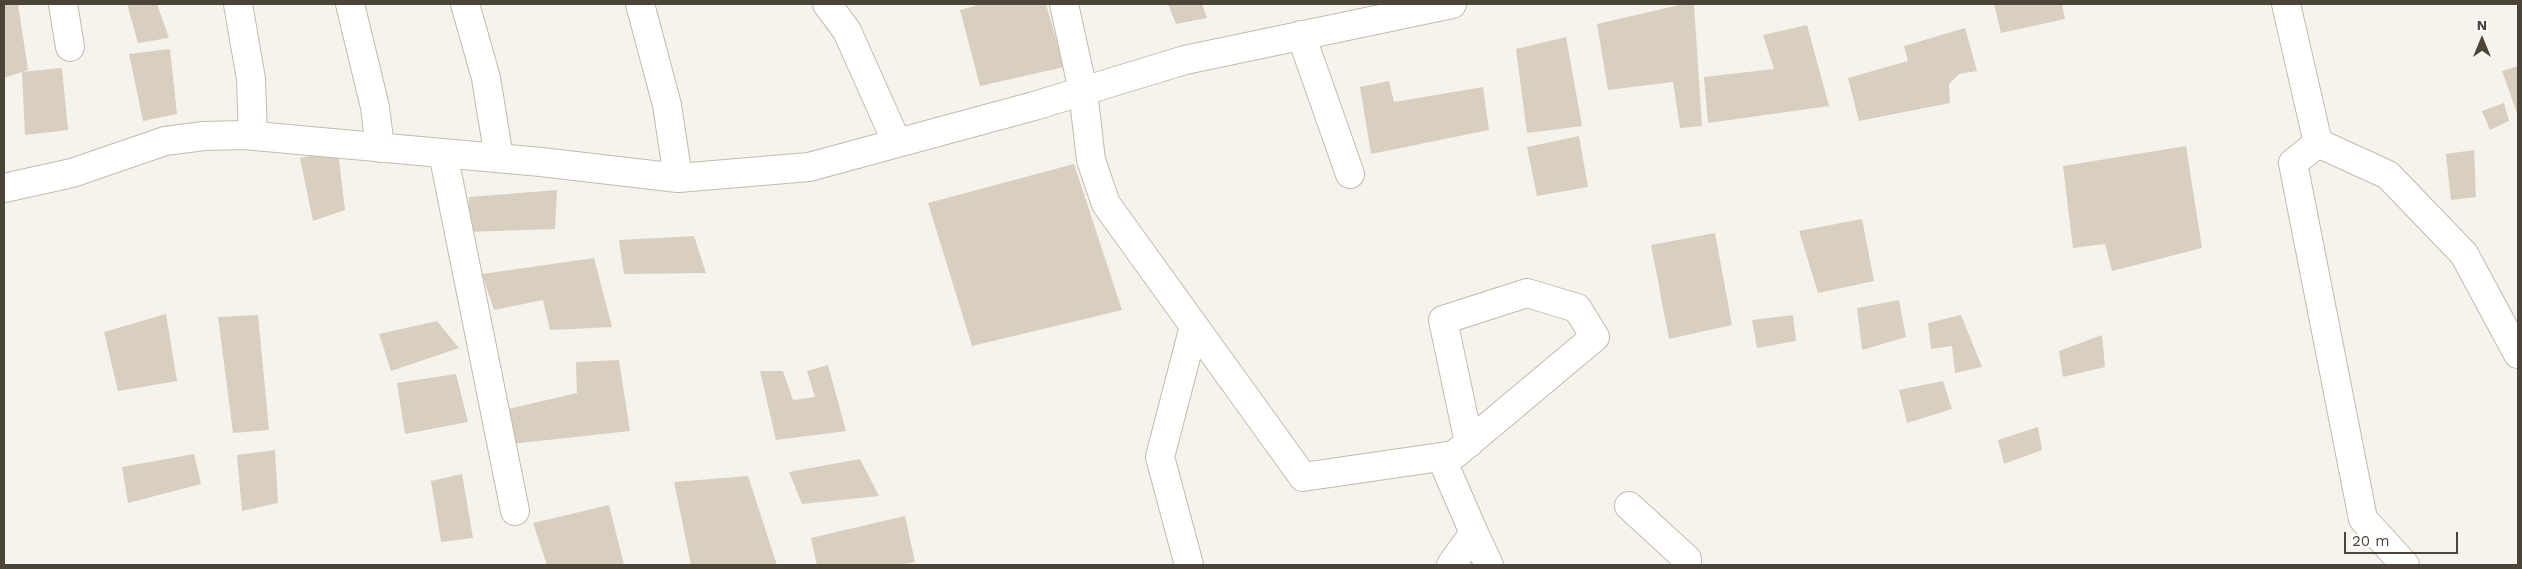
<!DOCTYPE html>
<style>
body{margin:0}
#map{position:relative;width:2522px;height:569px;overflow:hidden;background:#f6f3ec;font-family:"Work Sans",sans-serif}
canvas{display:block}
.frame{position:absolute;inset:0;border:5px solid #4b4439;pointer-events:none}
.north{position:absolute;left:2457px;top:15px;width:50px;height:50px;-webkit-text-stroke:4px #fff;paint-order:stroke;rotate:0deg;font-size:14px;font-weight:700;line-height:20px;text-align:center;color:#4b4439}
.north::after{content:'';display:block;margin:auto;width:18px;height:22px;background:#4b4439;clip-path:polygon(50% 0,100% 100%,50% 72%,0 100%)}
.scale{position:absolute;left:2344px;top:532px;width:114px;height:22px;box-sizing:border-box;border:2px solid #4b4439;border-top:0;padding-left:6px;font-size:15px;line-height:18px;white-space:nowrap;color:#4b4439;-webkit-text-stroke:4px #fff;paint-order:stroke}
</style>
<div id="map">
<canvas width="2522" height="569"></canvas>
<div class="frame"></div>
<div class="north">N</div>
<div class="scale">20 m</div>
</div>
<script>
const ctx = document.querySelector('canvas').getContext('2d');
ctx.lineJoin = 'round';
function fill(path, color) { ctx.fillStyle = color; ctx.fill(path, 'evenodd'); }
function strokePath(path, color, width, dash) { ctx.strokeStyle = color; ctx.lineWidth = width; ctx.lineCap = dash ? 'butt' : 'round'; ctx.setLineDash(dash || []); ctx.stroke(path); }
const building = new Path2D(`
 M 8,4 L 18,4 L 28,70 L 22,72 L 62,68 L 68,130 L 25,135 L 22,72 L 4,78 L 4,5 Z
 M 127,4 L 157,4 L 169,38 L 138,43 Z
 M 975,4 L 1046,4 L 1064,67 L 980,86 L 960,10 L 975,6 Z
 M 1168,4 L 1202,4 L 1207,18 L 1176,24 Z
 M 1684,4 L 1694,4 L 1702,126 L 1680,128 L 1673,82 L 1608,90 L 1597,24 Z
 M 1994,4 L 2062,4 L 2065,19 L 2001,33 Z
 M 1807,25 L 1829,106 L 1708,123 L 1704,77 L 1774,69 L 1763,35 Z
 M 1965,28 L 1977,71 L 1959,74 L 1949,84 L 1950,103 L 1859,121 L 1848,78 L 1908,61 L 1904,46 Z
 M 1566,37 L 1582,126 L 1527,133 L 1516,49 Z
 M 170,49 L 177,114 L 143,121 L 129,54 Z
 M 2518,66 L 2518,116 L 2502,71 Z
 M 1389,81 L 1394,102 L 1483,87 L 1489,130 L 1371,154 L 1360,87 Z
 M 2504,103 L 2509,121 L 2490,130 L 2482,111 Z
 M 1579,136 L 1588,187 L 1537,196 L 1527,147 Z
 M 2186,146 L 2202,248 L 2112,271 L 2105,244 L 2073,248 L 2063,166 Z
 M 338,150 L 345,210 L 313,221 L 300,158 Z
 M 2474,150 L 2476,197 L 2451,200 L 2446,154 Z
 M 1074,164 L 1122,310 L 972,346 L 928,203 Z
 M 557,190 L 555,229 L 466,232 L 469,197 Z
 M 1862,219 L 1874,281 L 1818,293 L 1799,231 Z
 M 1715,233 L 1732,325 L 1669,339 L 1651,245 Z
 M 694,236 L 706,273 L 624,274 L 619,240 Z
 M 594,258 L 612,327 L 550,330 L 543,300 L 494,310 L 482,274 Z
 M 1899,300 L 1906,337 L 1862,350 L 1857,308 Z
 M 166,314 L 177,381 L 118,391 L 104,332 Z
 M 258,315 L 269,430 L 233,433 L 218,317 Z
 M 1793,315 L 1796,341 L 1757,348 L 1752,320 Z
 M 1961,315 L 1982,367 L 1955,373 L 1952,346 L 1931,349 L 1928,323 Z
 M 437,321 L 459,348 L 391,371 L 379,334 Z
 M 2102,335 L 2105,367 L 2063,377 L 2059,351 Z
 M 619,360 L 630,431 L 511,444 L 508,409 L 577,393 L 576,362 Z
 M 828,365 L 846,431 L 776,440 L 760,371 L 783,371 L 793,400 L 815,397 L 807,371 Z
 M 456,374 L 468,422 L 405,434 L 397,383 Z
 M 1943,381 L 1952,409 L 1907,423 L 1899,390 Z
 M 2038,427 L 2042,450 L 2004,464 L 1998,440 Z
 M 275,450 L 278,503 L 242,511 L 237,455 Z
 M 194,454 L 201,484 L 128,503 L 122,467 Z
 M 860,459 L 879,496 L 802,504 L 789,472 Z
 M 462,474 L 473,538 L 441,542 L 431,481 Z
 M 748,476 L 777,565 L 691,565 L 674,482 Z
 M 609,505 L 624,565 L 547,565 L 533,523 Z
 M 905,516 L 915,562 L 899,565 L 817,565 L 811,538 Z`);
const minor = new Path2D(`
 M 63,4 L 70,47
 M 238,4 L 251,79 L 253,136
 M 350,4 L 375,107 L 380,148
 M 465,4 L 486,78 L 499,158
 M 640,4 L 667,105 L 678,178
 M 827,4 L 847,31 L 897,143
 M 1064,4 L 1083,91 L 1091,160 L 1106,204 L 1303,477 L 1454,455 L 1595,337 L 1577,308 L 1527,293 L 1443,320 L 1469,443
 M 2286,4 L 2318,143
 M 1301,35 L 1350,174
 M 2318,143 L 2293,163 L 2363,519 L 2405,565
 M 2318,143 L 2388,175 L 2464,254 L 2518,354
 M 443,153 L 515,511
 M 4,188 L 72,173 L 165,141 L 204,136 L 244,135 L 541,162 L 678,178 L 809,167 L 1034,106 L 1185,60 L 1452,4
 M 1441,457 L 1474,533 L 1451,565
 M 1629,506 L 1687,559 L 1687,565
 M 1474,533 L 1489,565
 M 1189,565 L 1160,457 L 1194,326`);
fill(building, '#d8cfc1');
strokePath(minor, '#c2bbae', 30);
strokePath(minor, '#fff', 28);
</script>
